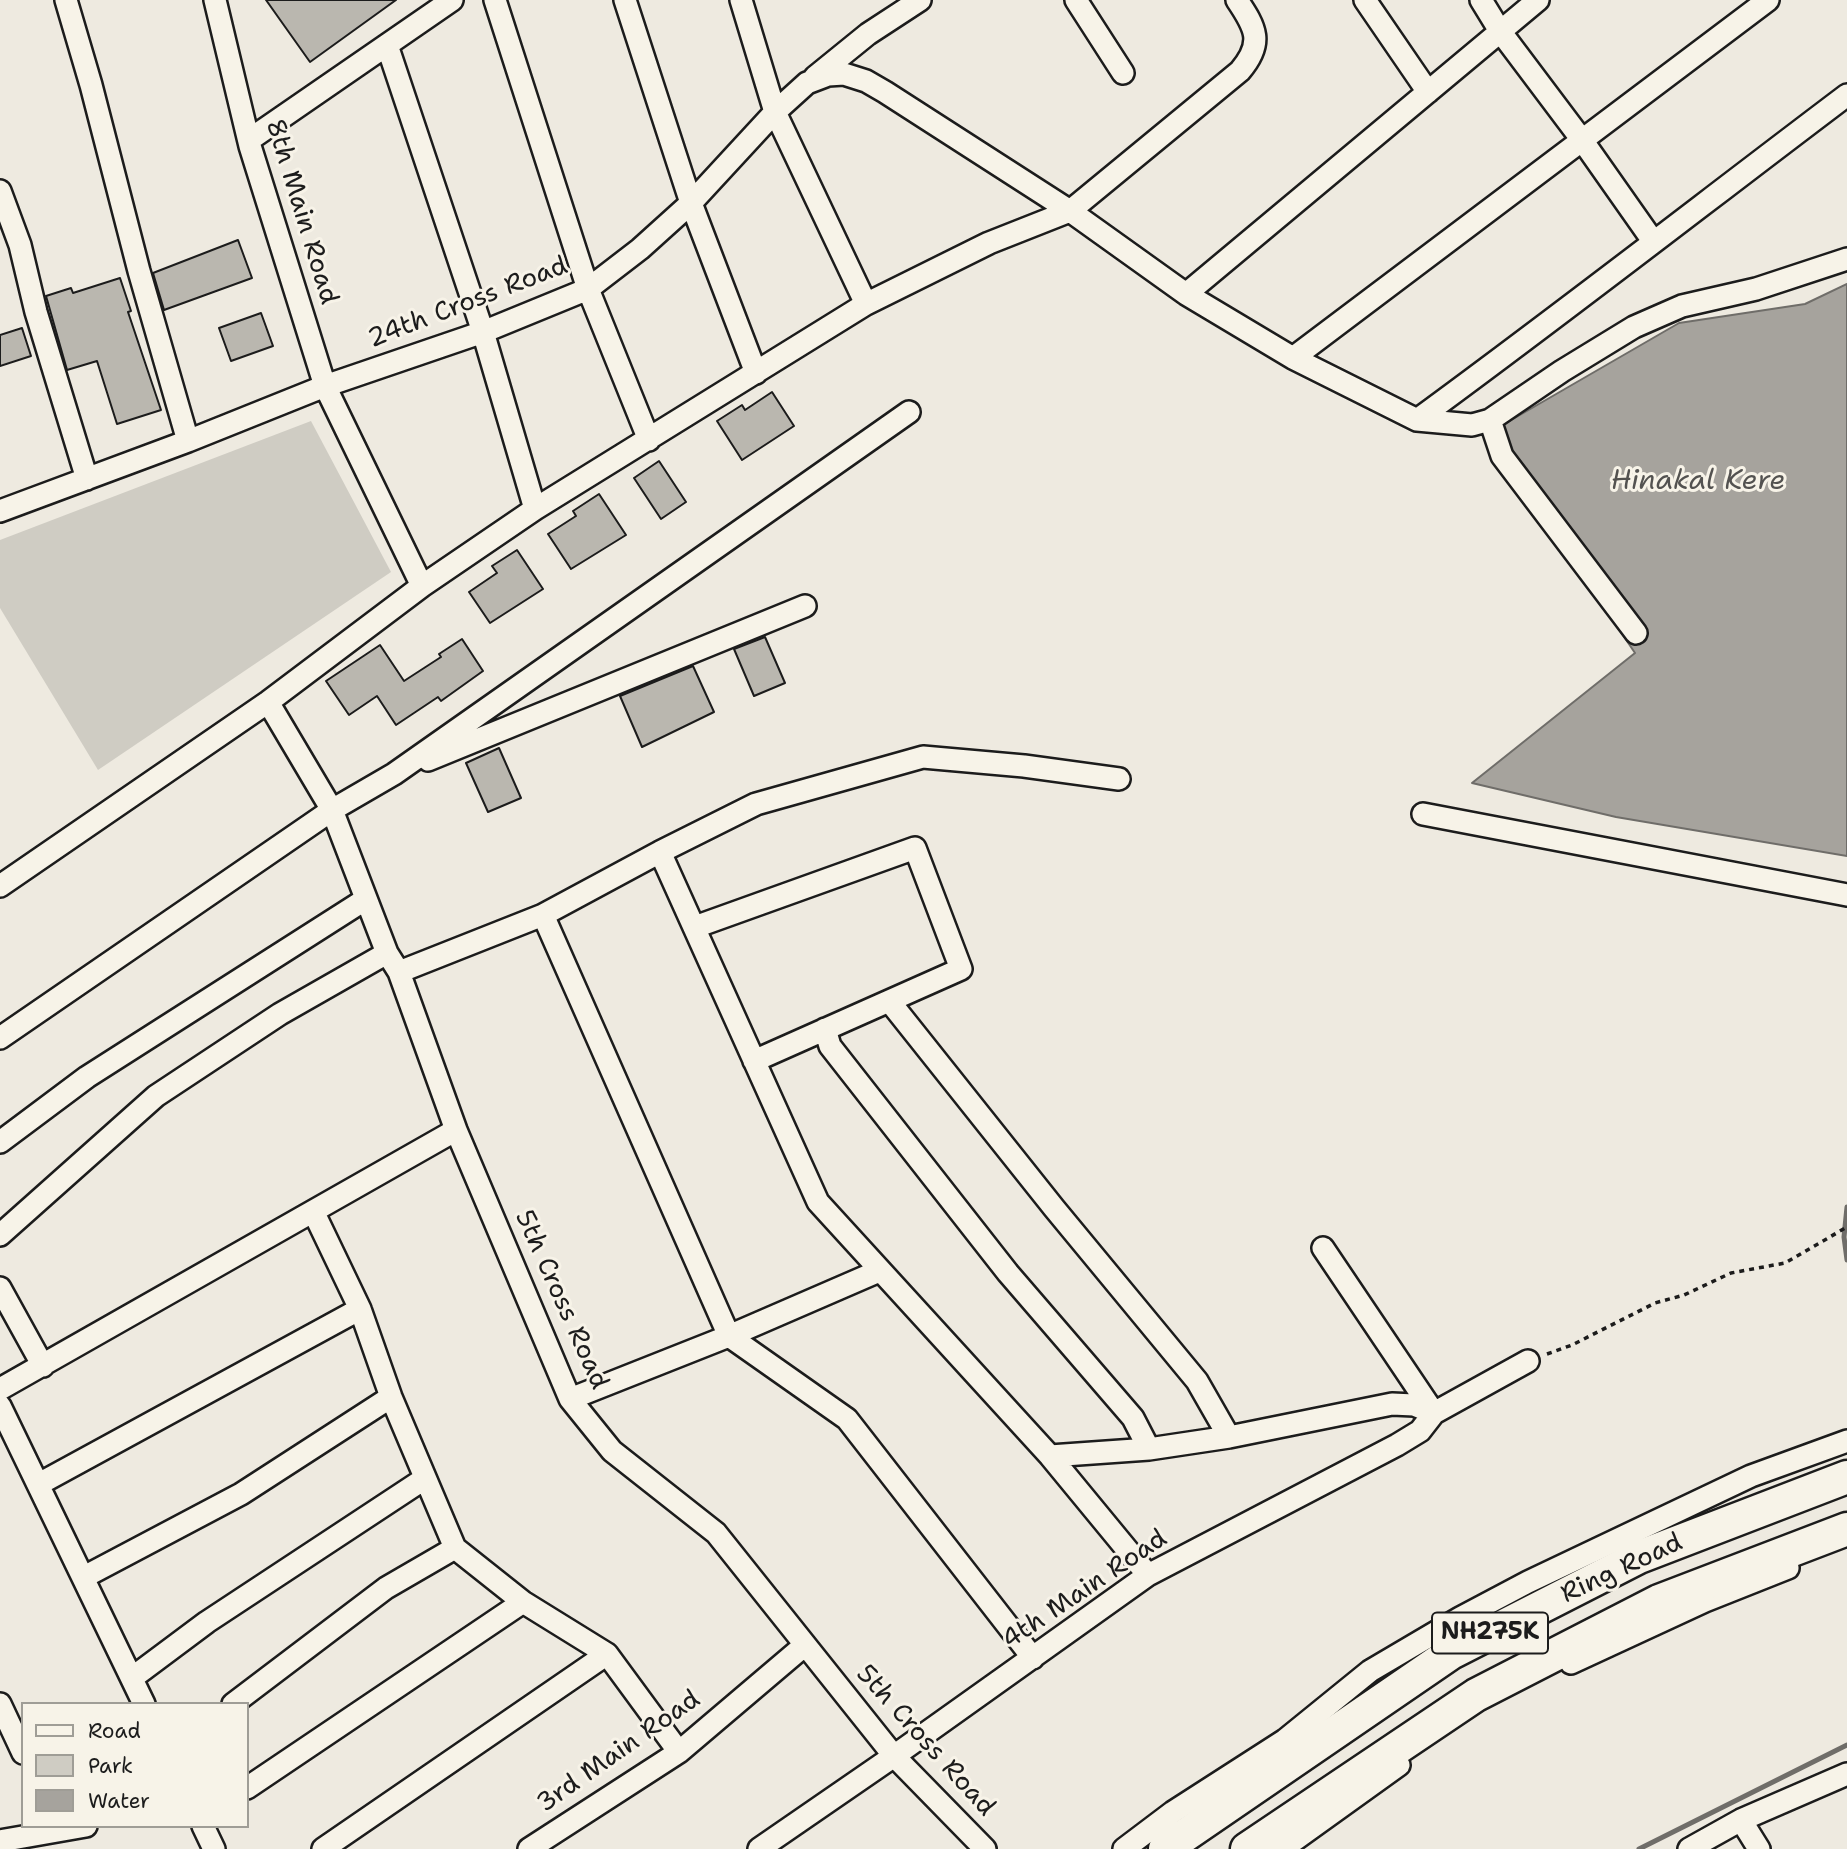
<!DOCTYPE html>
<style>
body{margin:0}
#map{position:relative;width:1847px;height:1849px;overflow:hidden;background:#eeeae0;font-family:"Shantell Sans",sans-serif}
canvas{display:block}
.legend{position:absolute;left:21px;top:1702px;width:228px;height:126px;box-sizing:border-box;background:#f7f3e8;border:2px solid #9f9d96;margin:0;padding:9px 12px;list-style:none;font-size:21px;color:#1c1c1c}
.legend li{display:flex;align-items:center;gap:14px;height:35px}
.legend b{width:35px;border:2px solid #9f9d96}
</style>
<div id="map">
<canvas width="1847" height="1849"></canvas>
<ul class="legend">
<li><b style="height:9px;background:#f7f3e8"></b>Road</li>
<li><b style="height:19px;background:#cfccc3"></b>Park</li>
<li><b style="height:19px;background:#a6a39d"></b>Water</li>
</ul>
</div>
<script>
const ctx = document.querySelector('canvas').getContext('2d');
ctx.lineJoin = 'round';
function fill(path, color) { ctx.fillStyle = color; ctx.fill(path, 'evenodd'); }
function strokePath(path, color, width, dash) { ctx.strokeStyle = color; ctx.lineWidth = width; ctx.lineCap = dash ? 'butt' : 'round'; ctx.setLineDash(dash || []); ctx.stroke(path); }
function label(font, color, halo, rows, align = 'center') {
  ctx.font = font + ' "Shantell Sans",sans-serif'; ctx.lineWidth = 6; ctx.setLineDash([]); ctx.textBaseline = 'middle'; ctx.strokeStyle = halo; ctx.fillStyle = color; for (const [text, x, y, turn = 0] of rows) {
    ctx.save(); ctx.translate(x, y); ctx.rotate((+turn || 0) * Math.PI / 180); ctx.textAlign = isNaN(turn) ? turn : align; if (halo) ctx.strokeText(text, 0, 0); ctx.fillText(text, 0, 0); ctx.restore();
  }
}
const green = new Path2D(`
 M 311,421 L 391,572 L 98,770 L 0,608 L 0,540 Z`);
const water = new Path2D(`
 M 1847,284 L 1847,856 L 1616,817 L 1472,783 L 1635,653 L 1487,434 L 1679,323 L 1805,304 Z`);
const stream = new Path2D(`
 M 1847,1207 L 1844,1237 L 1847,1260
 M 1639,1849 L 1847,1745`);
const building = new Path2D(`
 M 266,0 L 396,0 L 310,62 Z
 M 238,240 L 252,278 L 164,310 L 153,273 Z
 M 120,278 L 131,311 L 128,312 L 161,410 L 117,424 L 97,361 L 67,370 L 46,296 L 71,288 L 73,293 Z
 M 261,313 L 273,346 L 231,361 L 219,328 Z
 M 22,328 L 31,356 L 0,366 L 0,335 Z
 M 772,392 L 794,426 L 742,460 L 717,421 L 742,405 L 745,410 Z
 M 659,461 L 686,502 L 661,519 L 634,478 Z
 M 599,494 L 626,535 L 571,569 L 548,534 L 576,516 L 573,511 Z
 M 517,550 L 543,589 L 490,623 L 469,592 L 497,573 L 492,566 Z
 M 765,637 L 785,683 L 754,696 L 734,649 Z
 M 462,639 L 483,671 L 441,701 L 438,697 L 396,725 L 377,696 L 349,715 L 326,681 L 380,645 L 404,681 L 441,657 L 439,654 Z
 M 693,666 L 714,712 L 642,747 L 620,696 Z
 M 499,748 L 521,798 L 488,812 L 466,763 Z`);
const path = new Path2D(`
 M 1547,1354 L 1572,1345 L 1655,1303 L 1684,1295 L 1731,1273 L 1785,1263 L 1847,1227`);
const minor = new Path2D(`
 M 66,0 L 91,85 L 139,271 L 188,441
 M 215,0 L 250,146 L 325,386 L 422,586
 M 495,0 L 588,289 L 649,440
 M 625,0 L 691,203 L 756,373
 M 741,0 L 775,112 L 866,304
 M 1076,0 L 1123,73
 M 1365,0 L 1428,92
 M 1481,0 L 1500,31 L 1582,140 L 1653,241
 M 387,45 L 483,332 L 535,509
 M 815,77 L 868,34 L 920,0
 M 249,140 L 452,0
 M 0,191 L 20,245 L 36,312 L 87,479
 M 1186,294 L 1538,0
 M 1293,358 L 1768,0
 M 1417,420 C 1562,314 1704,203 1847,95
 M 1490,420 L 1502,456 L 1636,633
 M 0,511 L 188,441 L 325,386 L 483,332 L 588,289 L 640,249 L 691,203 L 775,112 L 807,83 L 828,75 L 844,74 L 866,81 L 885,92 L 1070,211 L 1186,294 L 1293,358 L 1417,420 L 1472,425 L 1490,420 L 1562,371 L 1634,327 L 1682,306 L 1756,289 L 1847,259
 M 268,702 L 332,810 L 387,953 L 399,972 L 456,1130 L 570,1399 L 612,1451 L 716,1533 L 894,1756 L 985,1849
 M 428,760 L 805,606
 M 1423,814 L 1847,895
 M 660,852 L 756,804 L 923,757 L 1024,766 L 1119,779
 M 0,886 L 268,702 L 422,586 L 535,509 L 866,304 L 989,243 L 1070,211 L 1240,71 C 1264,43 1256,28 1237,0
 M 543,915 L 729,1336 L 847,1419 L 1033,1658
 M 695,927 L 915,848 L 961,969 L 754,1061
 M 399,972 L 543,915 L 660,852 L 818,1202 L 1050,1456 L 1148,1575
 M 890,1002 L 1054,1208 L 1197,1381 L 1229,1437
 M 825,1029 L 830,1046 L 1008,1273 L 1133,1418 L 1149,1449
 M 0,1038 L 332,810 L 394,774 L 909,412
 M 0,1142 L 87,1077 L 366,899
 M 314,1213 L 360,1309 L 391,1397 L 455,1548 L 523,1602 L 607,1654 L 679,1752
 M 0,1235 L 156,1096 L 280,1014 L 387,953
 M 1323,1248 L 1434,1413
 M 0,1288 L 43,1366
 M 0,1389 L 456,1130
 M 570,1399 L 729,1336 L 879,1271
 M 0,1406 L 144,1704
 M 1050,1456 L 1149,1449 L 1229,1437 L 1392,1404 L 1414,1405 L 1434,1413
 M 39,1484 L 360,1309
 M 84,1577 L 241,1494 L 391,1397
 M 1571,1663 L 1705,1601 L 1788,1568
 M 132,1678 L 207,1622 L 424,1479
 M 0,1704 L 23,1753
 M 233,1704 L 386,1588 L 455,1548
 M 247,1788 L 523,1602
 M 1741,1820 L 1759,1849
 M 203,1826 L 214,1849
 M 0,1841 L 86,1826
 M 323,1849 L 607,1654
 M 529,1849 L 679,1752 L 805,1645
 M 759,1849 L 894,1756 L 1148,1575 L 1397,1445 L 1420,1431 L 1434,1413 L 1528,1361
 M 1124,1849 L 1173,1812 L 1285,1740 L 1370,1671 L 1460,1618 L 1528,1582 L 1751,1476 L 1847,1441
 M 1282,1849 L 1399,1765
 M 1689,1849 L 1741,1820 L 1847,1774`);
const highway = new Path2D(`
 M 1165,1849 L 1451,1653 L 1639,1557 L 1847,1477
 M 1247,1849 L 1476,1695 L 1659,1601 L 1847,1529`);
const shields = [
 [1490,1633,116]
];
const shieldNames = [
 ["NH275K",1490,1633]
];
const streetNames = [
 ["8th Main Road",301,212,73],
 ["24th Cross Road",468,303,-21],
 ["5th Cross Road",561,1300,66],
 ["Ring Road",1622,1569,-25],
 ["4th Main Road",1085,1590,-34],
 ["5th Cross Road",925,1741,48],
 ["3rd Main Road",619,1752,-35]
];
const waterNames = [
 ["Hinakal Kere",1698,482]
];
fill(green, '#cfccc3');
fill(water, '#a6a39d');
strokePath(water, '#6f6d69', 2);
strokePath(stream, '#6f6d69', 5);
fill(building, '#bab7af');
strokePath(building, '#1c1c1c', 2);
strokePath(minor, '#1c1c1c', 26);
strokePath(highway, '#1c1c1c', 37);
strokePath(path, '#1c1c1c', 3.5, [5, 5]);
strokePath(minor, '#f7f3e8', 21);
strokePath(highway, '#f7f3e8', 32);
for (const [x, y, w] of shields) { const box = new Path2D(); box.roundRect(x - w / 2, y - 20.5, w, 41, 5); ctx.fillStyle = '#f7f3e8'; ctx.fill(box); strokePath(box, '#1c1c1c', 2); }
label('bold 24px', '#1c1c1c', null, shieldNames);
label('26px', '#1c1c1c', '#f7f3e8', streetNames);
label('italic 28px', '#535250', '#f7f3e8', waterNames);
</script>
